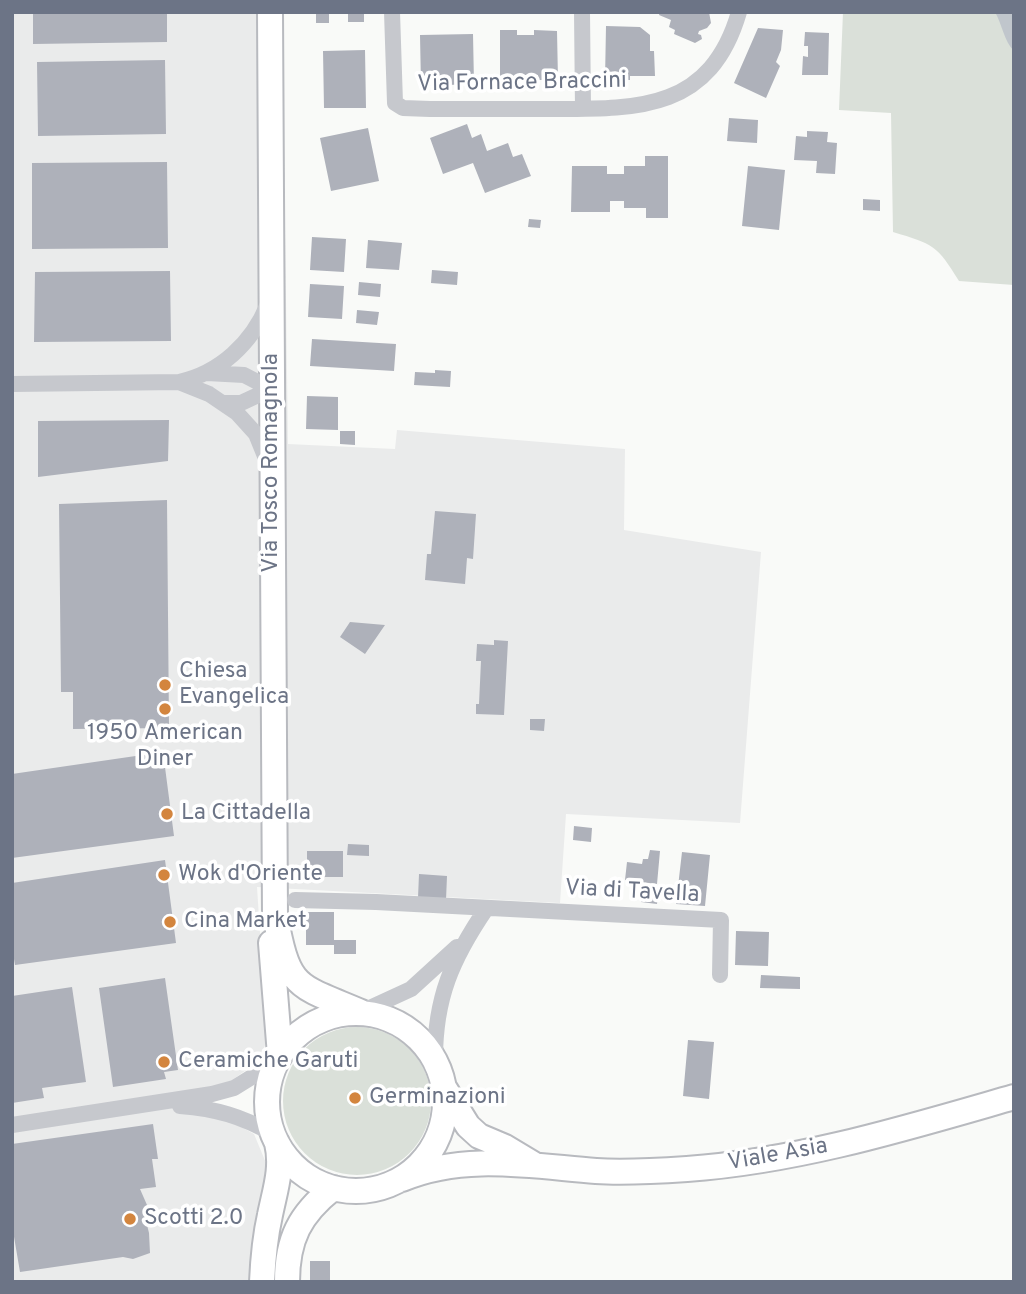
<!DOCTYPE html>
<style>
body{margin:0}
#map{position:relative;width:1026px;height:1294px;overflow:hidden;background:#f9faf8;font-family:Overpass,sans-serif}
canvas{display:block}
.frame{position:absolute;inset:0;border:14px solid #6c7486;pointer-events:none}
</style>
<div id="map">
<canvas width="1026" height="1294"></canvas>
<div class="frame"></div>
</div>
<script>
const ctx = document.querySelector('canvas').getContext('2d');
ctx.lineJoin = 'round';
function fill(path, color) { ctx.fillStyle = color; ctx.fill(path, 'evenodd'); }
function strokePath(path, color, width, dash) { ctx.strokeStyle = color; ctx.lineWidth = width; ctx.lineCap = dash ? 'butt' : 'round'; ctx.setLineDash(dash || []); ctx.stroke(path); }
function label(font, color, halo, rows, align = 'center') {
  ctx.font = font + ' Overpass,sans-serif'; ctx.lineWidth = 7; ctx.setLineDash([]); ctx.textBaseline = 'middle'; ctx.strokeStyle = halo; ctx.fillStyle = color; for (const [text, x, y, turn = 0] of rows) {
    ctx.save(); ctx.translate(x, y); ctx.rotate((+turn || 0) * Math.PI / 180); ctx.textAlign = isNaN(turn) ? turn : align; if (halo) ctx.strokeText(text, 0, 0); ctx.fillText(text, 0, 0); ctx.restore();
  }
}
const built = new Path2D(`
 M 12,12 L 282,12 L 288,444 L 395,449 L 397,430 L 625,449 L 624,530 L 761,552 L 740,823 L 566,814 L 560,903 L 257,887 L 267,1040 L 262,1053 L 249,1068 L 200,1103 L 254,1134 L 266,1163 L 253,1282 L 12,1282 Z`);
const green = new Path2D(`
 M 843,12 L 1014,12 L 1014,285 L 959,281 C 937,245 933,244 893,232 L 891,113 L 839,110 Z
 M283 1101a74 74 0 1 1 148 0a74 74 0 1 1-148 0Z`);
const water = new Path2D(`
 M 995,12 L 1014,12 L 1014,51 C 1004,41 1002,24 995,12 Z`);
const building = new Path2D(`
 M 33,12 L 167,12 L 167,42 L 33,44 Z
 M 316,12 L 329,12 L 329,23 L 316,23 Z
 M 348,12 L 364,12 L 364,22 L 348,22 Z
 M 660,12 L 709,12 L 711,23 L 707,28 L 699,31 L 698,34 L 701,35 L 702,39 L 695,43 L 674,34 L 675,30 L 669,27 L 671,20 L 659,15 Z
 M 606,26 L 640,27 L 650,35 L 650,51 L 654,51 L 655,76 L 630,76 L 630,80 L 605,80 Z
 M 758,28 L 783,30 L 781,50 L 776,62 L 780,66 L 766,98 L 734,83 Z
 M 500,30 L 517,30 L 517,35 L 534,35 L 534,30 L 557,31 L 558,80 L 538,80 L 538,75 L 523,75 L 524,80 L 500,80 Z
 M 805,32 L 829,33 L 828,75 L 802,75 L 803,56 L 808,57 L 808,46 L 804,46 Z
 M 473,34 L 474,84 L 421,86 L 420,35 Z
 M 365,50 L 366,108 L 324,108 L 323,51 Z
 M 165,60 L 166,134 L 38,136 L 37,62 Z
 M 729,118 L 758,120 L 757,143 L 727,141 Z
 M 467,124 L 472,138 L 481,134 L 487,151 L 508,143 L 513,157 L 522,154 L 531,176 L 485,193 L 473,163 L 443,174 L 430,138 Z
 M 368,128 L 379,181 L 331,191 L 320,138 Z
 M 807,131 L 828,132 L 827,142 L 837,143 L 835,174 L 816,173 L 817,161 L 794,160 L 796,136 L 807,137 Z
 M 645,156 L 668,156 L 668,218 L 646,218 L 646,208 L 624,208 L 624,201 L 610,201 L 610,212 L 571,212 L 572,166 L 607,166 L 607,174 L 624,174 L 624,166 L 645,166 Z
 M 167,162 L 168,248 L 32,249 L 32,163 Z
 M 748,166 L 785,170 L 779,230 L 742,226 Z
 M 863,199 L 880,200 L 880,211 L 863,210 Z
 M 529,219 L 541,220 L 540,228 L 528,227 Z
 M 312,237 L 346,239 L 344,272 L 310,270 Z
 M 368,240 L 402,243 L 399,270 L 366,268 Z
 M 432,270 L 458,272 L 457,285 L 431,283 Z
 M 170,271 L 171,341 L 34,342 L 35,272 Z
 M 359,282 L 381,284 L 380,297 L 358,295 Z
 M 310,284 L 344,286 L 342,319 L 308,317 Z
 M 357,310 L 379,312 L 377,325 L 356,323 Z
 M 312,339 L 396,344 L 394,371 L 310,366 Z
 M 435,370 L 451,371 L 450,387 L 414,385 L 415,372 L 435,373 Z
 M 307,396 L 338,397 L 338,430 L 306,429 Z
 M 169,420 L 168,461 L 38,477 L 38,421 Z
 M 340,431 L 355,431 L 355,445 L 340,444 Z
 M 167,500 L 169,728 L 73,729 L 73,692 L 61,692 L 59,504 Z
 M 435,511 L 476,514 L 473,559 L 467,558 L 465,584 L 425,580 L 427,554 L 431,554 Z
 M 350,622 L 385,625 L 365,654 L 340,637 Z
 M 494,640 L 508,641 L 504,715 L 476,714 L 476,704 L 479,704 L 481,661 L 476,661 L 477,644 L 494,645 Z
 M 530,719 L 545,719 L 544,731 L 530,730 Z
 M 163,752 L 174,836 L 12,858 L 12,774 Z
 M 574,826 L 592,828 L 591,842 L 573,840 Z
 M 348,844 L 369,845 L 369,856 L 347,855 Z
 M 650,850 L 660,851 L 657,884 L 625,880 L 627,862 L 642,864 L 643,859 L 648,859 Z
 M 307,851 L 343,851 L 343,877 L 307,877 Z
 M 682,852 L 710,855 L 705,906 L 676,904 Z
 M 165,860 L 176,943 L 15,965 L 12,947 L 12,883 Z
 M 419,874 L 447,876 L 446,900 L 418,898 Z
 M 608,882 L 618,882 L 617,900 L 607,899 Z
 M 642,894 L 658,895 L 657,904 L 641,902 Z
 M 306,912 L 334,912 L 334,940 L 356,940 L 356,954 L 334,954 L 334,945 L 306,945 Z
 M 736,931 L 769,932 L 768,966 L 735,965 Z
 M 761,975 L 800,977 L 800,989 L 760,988 Z
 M 165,978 L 178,1070 L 164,1072 L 166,1079 L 113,1087 L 99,988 Z
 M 72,987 L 86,1082 L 42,1088 L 44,1098 L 12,1103 L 12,996 Z
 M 688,1040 L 714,1042 L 709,1099 L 683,1096 Z
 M 153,1124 L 158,1159 L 152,1159 L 156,1187 L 140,1189 L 147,1205 L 145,1217 L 149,1233 L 150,1253 L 133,1259 L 123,1257 L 20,1272 L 12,1225 L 12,1144 Z
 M 310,1261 L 330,1261 L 330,1282 L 310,1282 Z`);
const street = new Path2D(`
 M 392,12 L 395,103 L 403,108 L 430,109 C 470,109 509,109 549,109 C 636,109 710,112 739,12
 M 582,12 L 583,109
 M 207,373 L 244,375 L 271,389
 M 179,382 C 220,373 252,343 268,304
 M 12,384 L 179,382 L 209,394 L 237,413 L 256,434 L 267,461
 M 224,403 L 241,403 L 271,389
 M 295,900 L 376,902 L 721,920 L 720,975
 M 361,1012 L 411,989 L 457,947
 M 435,1059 C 435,998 452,959 486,909
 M 180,1106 C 217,1109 241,1116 273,1134
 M 12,1125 L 212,1094 L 234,1088 L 276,1062`);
const primary = new Path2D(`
 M 270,12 L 275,915 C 289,990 295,984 361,1012
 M 271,943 L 280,1055
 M267 1102a89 89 0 1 1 178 0a89 89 0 1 1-178 0Z
 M 445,1089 L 468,1126 L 479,1136 L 505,1147 L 535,1165
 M 402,1179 C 464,1153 531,1166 596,1171 C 626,1173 657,1171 687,1169 C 799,1161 906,1128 1014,1097
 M 262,1282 C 263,1259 265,1237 270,1215 C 275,1190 283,1168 277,1143
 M 287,1282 C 287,1239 300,1214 333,1188`);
const markers = [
 [165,685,7,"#d3853e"],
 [165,709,7,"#d3853e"],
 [167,814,7,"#d3853e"],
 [164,875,7,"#d3853e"],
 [170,922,7,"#d3853e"],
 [164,1062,7,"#d3853e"],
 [355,1098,7,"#d3853e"],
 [130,1219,7,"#d3853e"]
];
const streetNames = [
 ["Via Fornace Braccini",522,84,-1],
 ["Via Tosco Romagnola",272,463,-90],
 ["Via di Tavella",632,893,3],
 ["Viale Asia",778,1156,-10]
];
const poiNames = [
 ["Chiesa",179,672],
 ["Evangelica",179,698],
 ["1950 American",165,734,"center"],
 ["Diner",165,760,"center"],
 ["La Cittadella",181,814],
 ["Wok d'Oriente",178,875],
 ["Cina Market",184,922],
 ["Ceramiche Garuti",178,1062],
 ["Germinazioni",369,1098],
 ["Scotti 2.0",144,1219]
];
fill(built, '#eaebeb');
fill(green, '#dae0d9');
fill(water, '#c0c6cc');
fill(building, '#aeb1ba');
strokePath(primary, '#b8babf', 28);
strokePath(street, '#c6c8cd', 16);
strokePath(primary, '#fff', 24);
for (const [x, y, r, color] of markers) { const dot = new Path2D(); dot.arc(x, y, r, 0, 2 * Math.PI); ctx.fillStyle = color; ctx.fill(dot); strokePath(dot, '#fff', 2.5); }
label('23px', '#6c7486', '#fff', streetNames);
label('23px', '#6c7486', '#fff', poiNames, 'left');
</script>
